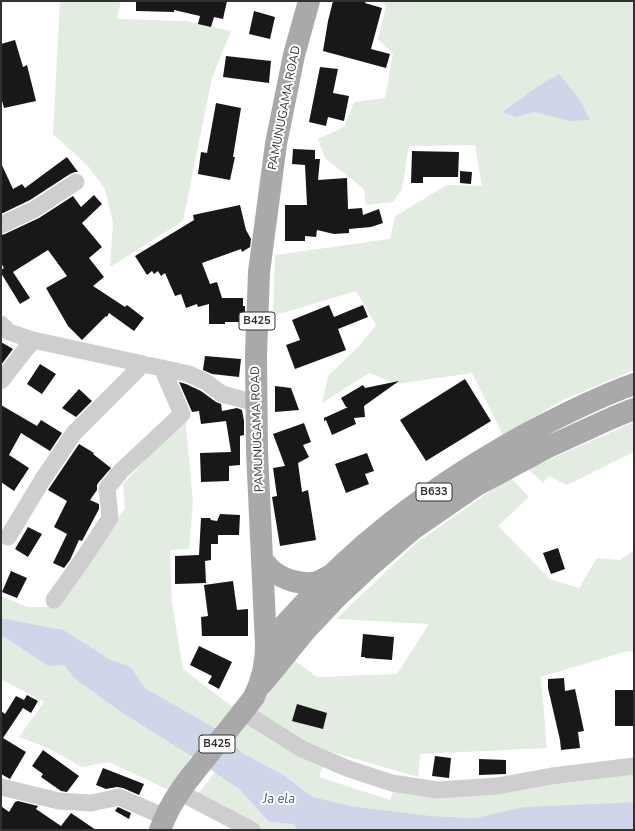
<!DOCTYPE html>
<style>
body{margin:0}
#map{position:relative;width:635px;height:831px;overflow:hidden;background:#fff;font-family:"Nunito Sans",sans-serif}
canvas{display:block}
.frame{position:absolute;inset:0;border:2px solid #313131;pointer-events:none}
</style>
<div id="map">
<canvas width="635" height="831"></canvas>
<div class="frame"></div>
</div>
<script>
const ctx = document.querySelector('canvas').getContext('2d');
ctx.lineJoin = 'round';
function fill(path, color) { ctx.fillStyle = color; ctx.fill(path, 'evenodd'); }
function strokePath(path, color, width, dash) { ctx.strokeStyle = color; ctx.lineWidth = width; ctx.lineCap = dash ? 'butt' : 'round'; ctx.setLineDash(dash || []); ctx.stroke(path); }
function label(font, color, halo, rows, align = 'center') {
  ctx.font = font + ' "Nunito Sans",sans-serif'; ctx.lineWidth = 4; ctx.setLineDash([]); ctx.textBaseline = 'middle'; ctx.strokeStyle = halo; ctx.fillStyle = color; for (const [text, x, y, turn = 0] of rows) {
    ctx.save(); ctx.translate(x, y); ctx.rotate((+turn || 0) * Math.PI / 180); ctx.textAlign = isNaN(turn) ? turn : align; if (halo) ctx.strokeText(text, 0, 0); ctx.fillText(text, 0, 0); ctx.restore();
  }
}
const green = new Path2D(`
 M 60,1 L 121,1 L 117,19 L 187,21 L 231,31 L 212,78 L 183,221 L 110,267 L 113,223 L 105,189 L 88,166 L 53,134 Z
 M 381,1 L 634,1 L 634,370 L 563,400 L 503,435 L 472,373 L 397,384 L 369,373 L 322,403 L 328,376 L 358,347 L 376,325 L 356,291 L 273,316 L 275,255 L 390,239 L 395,216 L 447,185 L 482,186 L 475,145 L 409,146 L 402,189 L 393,202 L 366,205 L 364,189 L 325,158 L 318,139 L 344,127 L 354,102 L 385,98 L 393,54 L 378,39 L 386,6 Z
 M 185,417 L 193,501 L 189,549 L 170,550 L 172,603 L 183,669 L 233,707 L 215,728 L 145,688 L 131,667 L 109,659 L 64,630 L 1,618 L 1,596 L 28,607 L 55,607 L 97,551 L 125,508 L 123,484 Z
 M 634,422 L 634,452 L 567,485 L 549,476 L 543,483 L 528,469 Z
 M 510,477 L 529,497 L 498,526 L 550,579 L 579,588 L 597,558 L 620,560 L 634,550 L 634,652 L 627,651 L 541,677 L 547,748 L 420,754 L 418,777 L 328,751 L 319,777 L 390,800 L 394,790 L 431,797 L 567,783 L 634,774 L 634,802 L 523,807 L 477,818 L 432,816 L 351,806 L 313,797 L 282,774 L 244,754 L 232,743 L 294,660 L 317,677 L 397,674 L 429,624 L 336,619 L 414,545 Z
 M 4,637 L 48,666 L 64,665 L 75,679 L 118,710 L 191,756 L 171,791 L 109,762 L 82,767 L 48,748 L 19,737 L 44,702 L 1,679 L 1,638 Z
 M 215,772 L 240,790 L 269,822 L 293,824 L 297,830 L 258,830 L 198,794 Z`);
const water = new Path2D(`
 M 559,74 L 579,99 L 590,120 L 569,121 L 535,112 L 515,117 L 503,112 L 537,87 Z
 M 1,618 L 64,630 L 109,659 L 131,667 L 145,688 L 215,728 L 244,754 L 282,774 L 313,797 L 351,806 L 432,816 L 476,818 L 523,807 L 634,802 L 634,830 L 297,830 L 293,824 L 269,822 L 240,790 L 191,756 L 118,710 L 75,679 L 64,665 L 48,666 L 4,637 L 1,638 Z`);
const building = new Path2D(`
 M 136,1 L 227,1 L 223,19 L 214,17 L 211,27 L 198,24 L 200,16 L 174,10 L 174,12 L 136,11 Z
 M 333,1 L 366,1 L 365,3 L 382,8 L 371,49 L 390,54 L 386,68 L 323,51 L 328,21 Z
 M 254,11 L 275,17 L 270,39 L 249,34 Z
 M 15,40 L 23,67 L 27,65 L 36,101 L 4,108 L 1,97 L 1,44 Z
 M 226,56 L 271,61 L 269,83 L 223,77 Z
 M 320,67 L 338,69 L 333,93 L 349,96 L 344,121 L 328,117 L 326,126 L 309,122 Z
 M 216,103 L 241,108 L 233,157 L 235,157 L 230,180 L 198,174 L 201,152 L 207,153 Z
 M 293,149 L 315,150 L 315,159 L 320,159 L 318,180 L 347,178 L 348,209 L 362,208 L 363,215 L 379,209 L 383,223 L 371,227 L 349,229 L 349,233 L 334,234 L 317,230 L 316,237 L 305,236 L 305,241 L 285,241 L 285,205 L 307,205 L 305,165 L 292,164 Z
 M 412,151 L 459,152 L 458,177 L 423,177 L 423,183 L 411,183 Z
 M 67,157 L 78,172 L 75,172 L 70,174 L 30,200 L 1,214 L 1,163 L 13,189 L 22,184 L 25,188 Z
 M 460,171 L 472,172 L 471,184 L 460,183 Z
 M 94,195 L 102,204 L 82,223 L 102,247 L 89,258 L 104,277 L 93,286 L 125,307 L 127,305 L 144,318 L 134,331 L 109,313 L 107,317 L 106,316 L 82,340 L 68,326 L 46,288 L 67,276 L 48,250 L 13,272 L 30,298 L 20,304 L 1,273 L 1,270 L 4,268 L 1,263 L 1,235 L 5,234 L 39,218 L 73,196 L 81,207 Z
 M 240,205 L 246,230 L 251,239 L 250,247 L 242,252 L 241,249 L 202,263 L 210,284 L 217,282 L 222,298 L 243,298 L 243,306 L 245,306 L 245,318 L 242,318 L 240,322 L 225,322 L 225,324 L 209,324 L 209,304 L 198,307 L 197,304 L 186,308 L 181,294 L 175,296 L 165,273 L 161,276 L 158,271 L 154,274 L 152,271 L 147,275 L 135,256 L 194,220 L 193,215 Z
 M 329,305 L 334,317 L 363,305 L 368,317 L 338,329 L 346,350 L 295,369 L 286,345 L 300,340 L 292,320 Z
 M 1,342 L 13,349 L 1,365 Z
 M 205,356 L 241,359 L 239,377 L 212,374 L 203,370 Z
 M 40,364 L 56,374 L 42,394 L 27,384 Z
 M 465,379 L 491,421 L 426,461 L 400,420 Z
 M 399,381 L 364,406 L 365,417 L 354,418 L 356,424 L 332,435 L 326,420 L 324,421 L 324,418 L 346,408 L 348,407 L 346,407 L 341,398 L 363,385 L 365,388 Z
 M 179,382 L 186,384 L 201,391 L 216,402 L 221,404 L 222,411 L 237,408 L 242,410 L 244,421 L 244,435 L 240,436 L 240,465 L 229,466 L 229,481 L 201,482 L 200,453 L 231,452 L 226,421 L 201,424 L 199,411 L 192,412 Z
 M 275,386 L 291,388 L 299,410 L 275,412 Z
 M 79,389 L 92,401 L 76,417 L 62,408 Z
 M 1,405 L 37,426 L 41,420 L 62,433 L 50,451 L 21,433 L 9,455 L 29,468 L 14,491 L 1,482 Z
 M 304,423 L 311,442 L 303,445 L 309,457 L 298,463 L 302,492 L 308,490 L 316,540 L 280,546 L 272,497 L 277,496 L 273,468 L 285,466 L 273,434 Z
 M 79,444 L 94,453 L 93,454 L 111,468 L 99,482 L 97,485 L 97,490 L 90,500 L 99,504 L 99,509 L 82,541 L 79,540 L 70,560 L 64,568 L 53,563 L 67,534 L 54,527 L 67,501 L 48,490 Z
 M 367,453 L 374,471 L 365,474 L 369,484 L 346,493 L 335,464 Z
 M 220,514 L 240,515 L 239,535 L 218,535 L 218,544 L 211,544 L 211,560 L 205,561 L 206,583 L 175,584 L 175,556 L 199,555 L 201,518 L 210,518 L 211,520 L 217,521 Z
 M 28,527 L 42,534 L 28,557 L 15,549 Z
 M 558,548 L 565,569 L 551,574 L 543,553 Z
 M 11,571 L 27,578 L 17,598 L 2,592 Z
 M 233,581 L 237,610 L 248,609 L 248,636 L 202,636 L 201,617 L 208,616 L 204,585 Z
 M 363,634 L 394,637 L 392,660 L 365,658 L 365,657 L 361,657 Z
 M 199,646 L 232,662 L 219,689 L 208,683 L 212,676 L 190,665 Z
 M 564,678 L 565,691 L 575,689 L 584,731 L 578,732 L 580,748 L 561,750 L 560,740 L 548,688 L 548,679 Z
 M 615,690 L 634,690 L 634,726 L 615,726 Z
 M 27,695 L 38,701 L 31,713 L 23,708 L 3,738 L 26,752 L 10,779 L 1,774 L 1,711 L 5,714 L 16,696 L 24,700 Z
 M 297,704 L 327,713 L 323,729 L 292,721 Z
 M 43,750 L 79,776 L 67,792 L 61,791 L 41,777 L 43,774 L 32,766 Z
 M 435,756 L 451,758 L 449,778 L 432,776 Z
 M 479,759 L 506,760 L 506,774 L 479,775 Z
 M 103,768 L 144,784 L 139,795 L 123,788 L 117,787 L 106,789 L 96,785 Z
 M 18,801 L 38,806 L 36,809 L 61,826 L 71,813 L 96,830 L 1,830 L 1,806 L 9,812 L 15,802 Z
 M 118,807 L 131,813 L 129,819 L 115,811 L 117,808 Z`);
const minor = new Path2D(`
 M 1,225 L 35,209 L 76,182
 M 1,324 L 9,332 L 33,340 L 189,374 L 206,382 L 222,394 L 256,403
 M 1,381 L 33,340
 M 8,537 L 43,479 L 74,433 L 143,364
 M 54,600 L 83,559 L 110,518 L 107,488 L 121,471 L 182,414 L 162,368
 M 243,712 L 302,749 L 349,769 L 392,783 L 438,790 L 497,786 L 552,776 L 634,766
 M 1,787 L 59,801 L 91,803 L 119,797 L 165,817
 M 179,792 L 252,830`);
const major = new Path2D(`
 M 263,561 C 267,565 270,569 274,572 C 285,580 304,586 317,582 C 322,580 327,577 331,575
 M 266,645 C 292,617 317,588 345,562 C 400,511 464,468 530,432 C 564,414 598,397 634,384
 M 261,685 L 305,631 L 337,597 L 369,567 L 413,529 L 477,485 L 546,448 L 614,417 L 634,409
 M 160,830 C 170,801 189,778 208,755 C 223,736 239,717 254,697 C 262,681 266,663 266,645 L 257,451 L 256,355 L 259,272 L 276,144 L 294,55 L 309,1`);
const shields = [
 [257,321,36],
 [434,492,36],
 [217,744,36]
];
const shieldNames = [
 ["B425",257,321],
 ["B633",434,492],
 ["B425",217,744]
];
const streetNames = [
 ["PAMUNUGAMA ROAD",285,108,-79],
 ["PAMUNUGAMA ROAD",258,429,-92]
];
const waterNames = [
 ["Ja ela",279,800]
];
fill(green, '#e2ece0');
fill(water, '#cfd6e9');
fill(building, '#181818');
strokePath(minor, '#cecece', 17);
strokePath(major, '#a9a9a9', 22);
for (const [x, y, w] of shields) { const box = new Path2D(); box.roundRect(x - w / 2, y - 9, w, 18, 3); ctx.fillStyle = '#fff'; ctx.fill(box); strokePath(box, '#313131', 1); }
label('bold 11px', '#313131', null, shieldNames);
label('12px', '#313131', '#fff', streetNames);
label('italic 13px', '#46588b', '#fff', waterNames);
</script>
